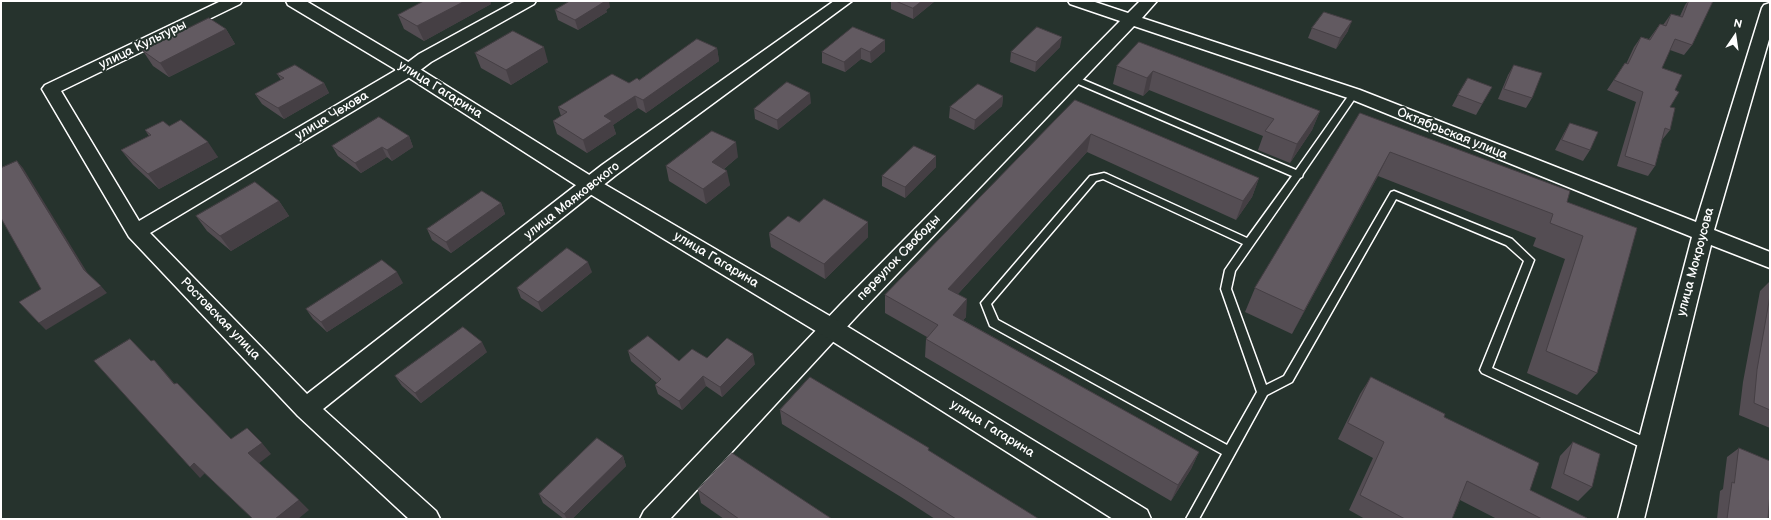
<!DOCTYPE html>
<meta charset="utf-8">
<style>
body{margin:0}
#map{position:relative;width:1771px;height:520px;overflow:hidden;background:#26332d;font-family:"Balsamiq Sans",sans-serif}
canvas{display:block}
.frame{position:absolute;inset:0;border:2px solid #fff;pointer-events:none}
.north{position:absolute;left:1715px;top:16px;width:40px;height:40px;-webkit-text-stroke:3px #26332d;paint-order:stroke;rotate:13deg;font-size:11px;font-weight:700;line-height:16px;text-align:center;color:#fff}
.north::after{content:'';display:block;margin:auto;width:14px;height:18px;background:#fff;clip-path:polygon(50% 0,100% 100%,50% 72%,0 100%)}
</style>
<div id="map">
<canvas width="1771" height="520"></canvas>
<div class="frame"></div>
<div class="north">N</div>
</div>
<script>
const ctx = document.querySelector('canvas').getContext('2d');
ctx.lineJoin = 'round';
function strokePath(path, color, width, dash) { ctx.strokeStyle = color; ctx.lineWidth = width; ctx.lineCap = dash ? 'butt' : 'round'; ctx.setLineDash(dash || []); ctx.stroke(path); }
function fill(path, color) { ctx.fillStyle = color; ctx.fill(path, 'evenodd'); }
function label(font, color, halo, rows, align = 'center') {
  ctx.font = font + ' "Balsamiq Sans",sans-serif'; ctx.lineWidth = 4; ctx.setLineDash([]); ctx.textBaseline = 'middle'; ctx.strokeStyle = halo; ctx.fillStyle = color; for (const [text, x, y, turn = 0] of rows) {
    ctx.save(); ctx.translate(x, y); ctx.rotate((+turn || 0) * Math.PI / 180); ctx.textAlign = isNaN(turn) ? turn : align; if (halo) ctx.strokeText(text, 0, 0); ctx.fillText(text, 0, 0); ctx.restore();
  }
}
const service = new Path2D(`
 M 1072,75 L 1296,170 L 1351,92 L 1357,92 L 1358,94 L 1303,174 L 1302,177 L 1300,178 L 1235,271 L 1231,289 L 1266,385 L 1284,376 L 1391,192 L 1394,191 L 1512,239 L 1534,260 L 1492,368 L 1653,441 L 1655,445 L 1653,449 L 1649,450 L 1645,449 L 1482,373 L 1480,370 L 1524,261 L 1506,245 L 1396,199 L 1292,382 L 1267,395 L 1199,519 L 1186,519 L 1222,454 L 990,326 L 981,303 L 1090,176 L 1104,173 L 1107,174 L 1247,238 L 1292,176 L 1069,80 L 1068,78 ZM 1103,179 L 1243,244 L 1225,270 L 1221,289 L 1257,392 L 1227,445 L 998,320 L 991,304 L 1096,181 Z`);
const minor = new Path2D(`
 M 221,1 L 242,1 L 240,4 L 61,91 L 139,221 L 403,66 L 419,54 L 516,1 L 536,1 L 534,4 L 431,62 L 415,74 L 150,233 L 307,394 L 602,165 L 834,1 L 852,1 L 616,175 L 323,409 L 436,511 L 440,519 L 409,519 L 298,416 L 129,237 L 42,89 L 45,85 Z
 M 1068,1 L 1092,1 L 1128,13 L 1140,1 L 1157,1 L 1142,18 L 1360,90 L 1696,222 L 1762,8 L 1764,5 L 1770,3 L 1770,36 L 1714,230 L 1770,252 L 1770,268 L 1711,245 L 1644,519 L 1618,519 L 1692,237 L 1348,98 L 1134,26 L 856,317 L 670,519 L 640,519 L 644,511 L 840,305 L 1120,21 L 1070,4 Z`);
const secondary = new Path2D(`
 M 286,1 L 306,1 L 415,66 L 599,181 L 840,322 L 1147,510 L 1151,519 L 1113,519 L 824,336 L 585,191 L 403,74 L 288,5 Z`);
const wall = new Path2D(`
 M 424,1 L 490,1 L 491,4 L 424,41 L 404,29 L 398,15 Z
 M 891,1 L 935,1 L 913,19 L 891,9 Z
 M 1688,1 L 1713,1 L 1692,45 L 1684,55 L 1670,50 L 1662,68 L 1675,90 L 1670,107 L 1670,130 L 1662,140 L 1655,166 L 1648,176 L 1617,166 L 1636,102 L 1607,90 L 1625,63 L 1626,64 L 1634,47 L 1641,37 L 1649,39 L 1660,24 L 1663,25 L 1671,14 L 1680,16 L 1685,5 Z
 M 610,7 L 606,10 L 607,12 L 578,30 L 558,20 L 555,10 Z
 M 853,27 L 885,51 L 871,63 L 861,59 L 845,72 L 822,63 L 822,52 Z
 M 1312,28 L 1348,31 L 1336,49 L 1308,38 Z
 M 226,29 L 235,44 L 169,77 L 153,66 L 143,51 Z
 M 1139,42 L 1320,111 L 1312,130 L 1290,163 L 1258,150 L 1263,136 L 1149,90 L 1143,96 L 1113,84 L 1117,66 Z
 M 1060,47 L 1035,72 L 1010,62 L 1011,52 Z
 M 717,48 L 719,61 L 646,113 L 638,108 L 613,125 L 616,134 L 587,153 L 557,134 L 553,121 L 561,116 L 558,107 L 639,80 Z
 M 475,53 L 548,62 L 511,85 L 481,68 Z
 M 1514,65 L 1532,98 L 1526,108 L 1498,99 L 1508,75 Z
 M 277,74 L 324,83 L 329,93 L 284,119 L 262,104 L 255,94 L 281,80 Z
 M 1492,87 L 1476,115 L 1452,106 L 1458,95 Z
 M 1003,96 L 1002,106 L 974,130 L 949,118 L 950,107 Z
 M 1075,100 L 1259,178 L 1252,197 L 1236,220 L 1087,152 L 958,294 L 966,317 L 963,320 L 1199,452 L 1191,469 L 1171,501 L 925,357 L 926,339 L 927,337 L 885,313 L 885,295 Z
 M 811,103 L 778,130 L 755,119 L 754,109 Z
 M 1360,113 L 1567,202 L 1637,228 L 1597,373 L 1577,395 L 1527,373 L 1565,259 L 1533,246 L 1536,238 L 1378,176 L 1292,334 L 1245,312 L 1255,288 Z
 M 1570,123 L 1590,150 L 1583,161 L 1555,150 L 1564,133 Z
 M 169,126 L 218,157 L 159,189 L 133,165 L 121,150 L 149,136 L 145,130 Z
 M 409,136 L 413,147 L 392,161 L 387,157 L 361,173 L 338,156 L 332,146 Z
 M 936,156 L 936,167 L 905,198 L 882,186 L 882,176 Z
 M 738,157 L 724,169 L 730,185 L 706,204 L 669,181 L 666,166 Z
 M 279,201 L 289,216 L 231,251 L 207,231 L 196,216 Z
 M 501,203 L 505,214 L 451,253 L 432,240 L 427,229 Z
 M 799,222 L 868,237 L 825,279 L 771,247 L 769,233 Z
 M 592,272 L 542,312 L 521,298 L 517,288 Z
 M 1770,281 L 1770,428 L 1739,415 L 1743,382 L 1760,291 Z
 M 403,283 L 327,332 L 313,319 L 306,309 Z
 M 628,351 L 679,361 L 707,358 L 755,364 L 722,397 L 706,386 L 682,410 L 658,394 L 655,385 L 657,383 L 631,361 Z
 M 487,352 L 421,403 L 402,386 L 395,376 Z
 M 1371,377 L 1444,417 L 1530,490 L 1587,519 L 1497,519 L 1460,500 L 1452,519 L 1365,519 L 1349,510 L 1373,458 L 1338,439 L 1360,394 Z
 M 780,410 L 1039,519 L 935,519 L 901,497 L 782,424 Z
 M 1573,442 L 1592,487 L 1578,501 L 1551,488 L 1560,456 Z
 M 1739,448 L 1770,461 L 1770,498 L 1769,498 L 1768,519 L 1717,519 L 1720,491 L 1723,489 L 1727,457 Z
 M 623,456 L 626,466 L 572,519 L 564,519 L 543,503 L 539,494 Z
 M 698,490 L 832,519 L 724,519 L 701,503 Z`);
const shadedWall = new Path2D(`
 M 465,1 L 490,1 L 491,4 L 424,41 L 417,26 Z
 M 602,1 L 609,1 L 610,7 L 606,10 L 607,12 L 578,30 L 575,20 Z
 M 922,1 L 935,1 L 913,19 L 913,8 Z
 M 1352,21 L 1348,31 L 1336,49 L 1340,38 Z
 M 226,29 L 235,44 L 169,77 L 160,63 Z
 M 1062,37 L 1060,47 L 1035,72 L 1036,62 Z
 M 885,40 L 885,51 L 871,63 L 870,52 Z
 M 544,47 L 548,62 L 511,85 L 506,70 Z
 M 717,48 L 719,61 L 646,113 L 643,100 Z
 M 861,48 L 861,59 L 845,72 L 844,62 Z
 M 1153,71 L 1149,90 L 1143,96 L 1147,78 Z
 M 324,83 L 329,93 L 284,119 L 278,108 Z
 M 810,93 L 811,103 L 778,130 L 777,120 Z
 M 635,96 L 638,108 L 613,125 L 616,134 L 587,153 L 583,140 L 604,116 Z
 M 1003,96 L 1002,106 L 974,130 L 975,120 Z
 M 1320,111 L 1312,130 L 1290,163 L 1297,144 Z
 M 1091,134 L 1087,152 L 946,307 L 948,289 Z
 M 409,136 L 413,147 L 392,161 L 387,150 Z
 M 208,142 L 218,157 L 159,189 L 148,174 Z
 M 736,142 L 738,157 L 715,176 L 712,162 Z
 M 382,147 L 387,157 L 361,173 L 355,163 Z
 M 1390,152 L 1378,176 L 1292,334 L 1304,311 Z
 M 936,156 L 936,167 L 905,198 L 905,187 Z
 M 17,161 L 23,168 L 90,277 L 84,270 Z
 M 727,171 L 730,185 L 706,204 L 703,189 Z
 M 1259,178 L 1252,197 L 1236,220 L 1243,201 Z
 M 279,201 L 289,216 L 231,251 L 220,236 Z
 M 501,203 L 505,214 L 451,253 L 446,242 Z
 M 868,222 L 868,237 L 825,279 L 824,264 Z
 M 588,262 L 592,272 L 542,312 L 538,302 Z
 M 397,272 L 403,283 L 327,332 L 321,322 Z
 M 101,286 L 107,293 L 46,330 L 39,323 Z
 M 967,299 L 966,317 L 952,333 L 953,315 Z
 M 482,342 L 487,352 L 421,403 L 415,393 Z
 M 753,354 L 755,364 L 722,397 L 720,387 Z
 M 154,360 L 164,371 L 185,396 L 174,384 Z
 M 703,376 L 706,386 L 682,410 L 679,401 Z
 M 262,443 L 271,454 L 258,464 L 248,453 Z
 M 1199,452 L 1191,469 L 1171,501 L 1178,485 Z
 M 623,456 L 626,466 L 572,519 L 567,519 L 564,514 Z
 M 194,463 L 205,473 L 200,478 L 190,467 Z
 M 299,500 L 309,510 L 298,519 L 275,519 Z`);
const building = new Path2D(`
 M 424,1 L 465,1 L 417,26 L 398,15 Z
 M 570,1 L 602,1 L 604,2 L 575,20 L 555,10 Z
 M 896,1 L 922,1 L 913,8 Z
 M 1689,1 L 1713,1 L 1692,45 L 1675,39 L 1662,68 L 1682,75 L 1675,90 L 1679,92 L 1670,107 L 1675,108 L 1670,130 L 1665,128 L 1655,166 L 1625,156 L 1643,92 L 1614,80 L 1625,63 L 1628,64 L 1641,37 L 1650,40 L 1660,24 L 1666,26 L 1671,14 L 1682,17 Z
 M 1324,12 L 1352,21 L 1340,38 L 1312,28 Z
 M 209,18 L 226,29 L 160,63 L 143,51 Z
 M 853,27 L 885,40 L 870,52 L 861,48 L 844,62 L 822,52 Z
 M 1037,27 L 1062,37 L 1036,62 L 1011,52 Z
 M 513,31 L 544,47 L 506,70 L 475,53 Z
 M 697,39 L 717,48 L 643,100 L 635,96 L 604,116 L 612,121 L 583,140 L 553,121 L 567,112 L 558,107 L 612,74 L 629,83 L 637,78 L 639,80 Z
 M 1139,42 L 1320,111 L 1297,144 L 1265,131 L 1274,119 L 1153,71 L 1147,78 L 1117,66 Z
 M 295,65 L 324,83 L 278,108 L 255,94 L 284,78 L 277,74 Z
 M 1514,65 L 1542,73 L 1532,98 L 1504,89 Z
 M 1468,78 L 1492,87 L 1482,104 L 1458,95 Z
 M 787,82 L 810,93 L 777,120 L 754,109 Z
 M 978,84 L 1003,96 L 975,120 L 950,107 Z
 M 1075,100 L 1259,178 L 1243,201 L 1091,134 L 948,289 L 967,299 L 953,315 L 1199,452 L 1178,485 L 926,339 L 938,325 L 885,295 Z
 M 1360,113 L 1570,191 L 1567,202 L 1637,228 L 1597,373 L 1546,351 L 1583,236 L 1550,223 L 1553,214 L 1390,152 L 1304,311 L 1255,288 Z
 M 379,117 L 409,136 L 387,150 L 382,147 L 355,163 L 332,146 Z
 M 181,120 L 208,142 L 148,174 L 121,150 L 151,135 L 145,130 L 163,121 L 169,126 Z
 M 1570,123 L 1598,132 L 1590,150 L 1562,140 Z
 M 712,131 L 736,142 L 712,162 L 727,171 L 703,189 L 666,166 Z
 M 914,146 L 936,156 L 905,187 L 882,176 Z
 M 17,161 L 84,270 L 101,286 L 39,323 L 19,302 L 41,289 L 1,218 L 1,168 Z
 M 255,182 L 279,201 L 220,236 L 196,216 Z
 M 482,191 L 501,203 L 446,242 L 427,229 Z
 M 824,199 L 868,222 L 824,264 L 769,233 L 788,216 L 799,222 Z
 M 567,248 L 588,262 L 538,302 L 517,288 Z
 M 382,260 L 397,272 L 321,322 L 306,309 Z
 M 1770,296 L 1770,410 L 1754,403 L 1757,370 Z
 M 463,327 L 482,342 L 415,393 L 395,376 Z
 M 648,336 L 679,361 L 692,349 L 707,358 L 727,338 L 753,354 L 720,387 L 703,376 L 679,401 L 655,385 L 661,379 L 628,351 Z
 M 130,339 L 151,361 L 154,360 L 174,384 L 177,383 L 231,439 L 247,428 L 262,443 L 248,453 L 299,500 L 275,519 L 253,519 L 194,463 L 190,467 L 94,361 Z
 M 810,377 L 929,448 L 928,450 L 1039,519 L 956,519 L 901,484 L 780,410 Z
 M 1371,377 L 1445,414 L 1444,417 L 1539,463 L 1530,490 L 1587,518 L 1587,519 L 1542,519 L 1467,481 L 1452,519 L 1405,519 L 1360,495 L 1384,442 L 1348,423 Z
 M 597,438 L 623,456 L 564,514 L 539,494 Z
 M 1573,442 L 1600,454 L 1592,487 L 1564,474 Z
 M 1739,448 L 1770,461 L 1770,492 L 1768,519 L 1727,519 L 1732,482 L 1734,483 Z
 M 732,453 L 832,519 L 739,519 L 698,490 Z`);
const streetNames = [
 ["улица Культуры",143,45,-26],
 ["улица Гагарина",440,90,32],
 ["улица Чехова",332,116,-31],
 ["Октябрьская улица",1452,134,22],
 ["улица Маяковского",572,201,-38],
 ["переулок Свободы",899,258,-46],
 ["улица Гагарина",716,260,31],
 ["улица Мокроусова",1696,262,-75],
 ["Ростовская улица",220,319,46],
 ["улица Гагарина",992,429,32]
];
strokePath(service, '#fff', 3);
strokePath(minor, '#fff', 3);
strokePath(secondary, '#fff', 3);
fill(service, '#26332d');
fill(minor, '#26332d');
fill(secondary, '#26332d');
fill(wall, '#544d53');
fill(shadedWall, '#453f44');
fill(building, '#625a61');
strokePath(building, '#453f44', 1);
label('13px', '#fff', '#26332d', streetNames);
</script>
